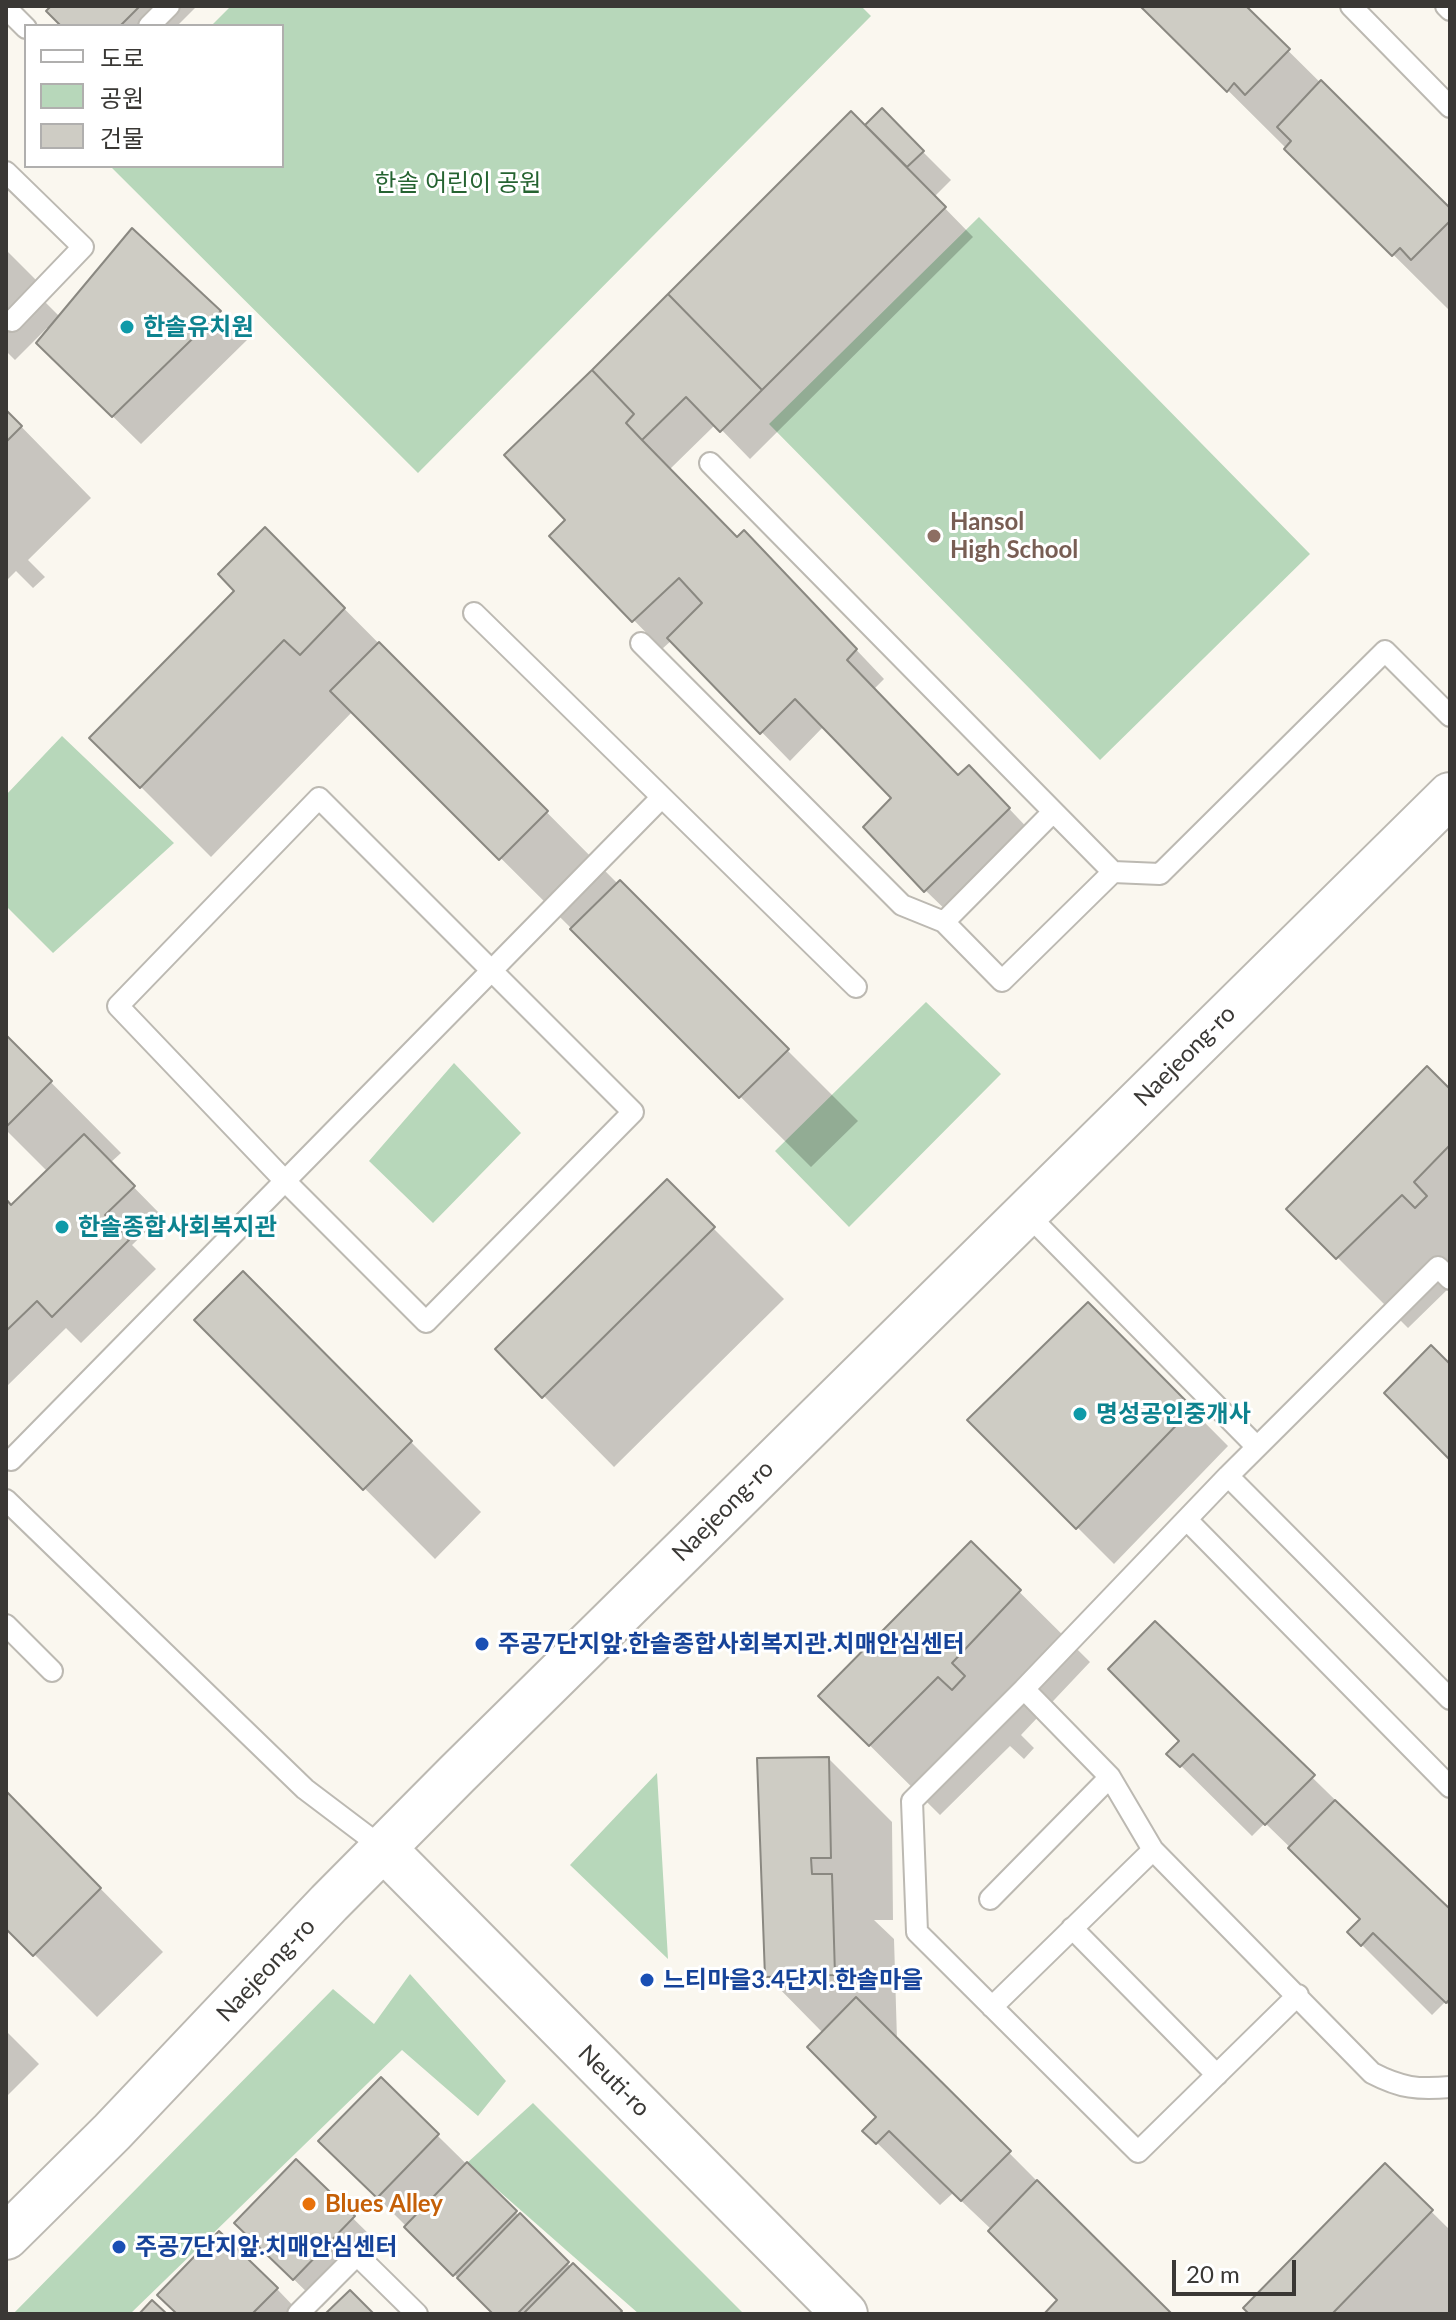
<!DOCTYPE html>
<meta charset="utf-8">
<style>
body{margin:0}
#map{position:relative;width:1456px;height:2320px;overflow:hidden;background:#faf7ef;font-family:Lato,"Noto Sans KR",sans-serif}
canvas{display:block}
.frame{position:absolute;inset:0;border:8px solid #3a3835;pointer-events:none}
.legend{position:absolute;left:24px;top:24px;width:260px;height:144px;box-sizing:border-box;background:#fff;border:2px solid #b0afae;margin:0;padding:10px 14px;list-style:none;font-size:24px;color:#3a3835}
.legend li{display:flex;align-items:center;gap:16px;height:40px}
.legend b{width:40px;border:2px solid #b0afae}
.scale{position:absolute;left:1172px;top:2260px;width:124px;height:36px;box-sizing:border-box;border:4px solid #3a3835;border-top:0;padding-left:10px;font-size:24px;line-height:28px;white-space:nowrap;color:#3a3835;-webkit-text-stroke:6px #fff;paint-order:stroke}
</style>
<div id="map">
<canvas width="1456" height="2320"></canvas>
<div class="frame"></div>
<ul class="legend">
<li><b style="height:10px;background:#fff"></b>도로</li>
<li><b style="height:22px;background:#b7d7ba"></b>공원</li>
<li><b style="height:22px;background:#ceccc4"></b>건물</li>
</ul>
<div class="scale">20 m</div>
</div>
<script>
const ctx = document.querySelector('canvas').getContext('2d');
ctx.lineJoin = 'round';
function fill(path, color) { ctx.fillStyle = color; ctx.fill(path, 'evenodd'); }
function strokePath(path, color, width, dash) { ctx.strokeStyle = color; ctx.lineWidth = width; ctx.lineCap = dash ? 'butt' : 'round'; ctx.setLineDash(dash || []); ctx.stroke(path); }
function label(font, color, halo, rows, align = 'center') {
  ctx.font = font + ' Lato,"Noto Sans KR",sans-serif'; ctx.lineWidth = 6; ctx.setLineDash([]); ctx.textBaseline = 'middle'; ctx.strokeStyle = halo; ctx.fillStyle = color; for (const [text, x, y, turn = 0] of rows) {
    ctx.save(); ctx.translate(x, y); ctx.rotate((+turn || 0) * Math.PI / 180); ctx.textAlign = isNaN(turn) ? turn : align; if (halo) ctx.strokeText(text, 0, 0); ctx.fillText(text, 0, 0); ctx.restore();
  }
}
const green = new Path2D(`
 M 231,6 L 861,6 L 871,16 L 418,473 L 110,166 L 282,166 L 282,26 L 211,26 Z
 M 979,217 L 1310,554 L 1100,760 L 769,424 Z
 M 62,736 L 174,843 L 53,953 L 6,906 L 6,795 Z
 M 926,1002 L 1001,1074 L 849,1227 L 775,1151 Z
 M 454,1063 L 521,1133 L 433,1223 L 369,1161 Z
 M 657,1773 L 668,1959 L 570,1865 Z
 M 410,1974 L 506,2081 L 478,2116 L 402,2050 L 130,2314 L 13,2314 L 333,1989 L 374,2024 Z
 M 533,2103 L 744,2314 L 639,2314 L 467,2163 Z`);
const shadow = new Path2D(`
 M 54,6 L 197,6 L 177,26 L 64,26 Z
 M 1143,6 L 1243,6 L 1450,211 L 1450,311 Z
 M 882,111 L 951,180 L 934,197 L 973,237 L 750,459 L 716,424 L 669,470 L 737,540 L 772,561 L 884,679 L 874,689 L 959,778 L 997,796 L 1036,837 L 954,918 L 925,890 L 894,798 L 824,726 L 790,761 L 672,640 L 662,649 L 552,536 L 568,520 L 865,128 Z
 M 6,250 L 41,285 L 35,292 L 60,317 L 219,312 L 247,340 L 141,444 L 38,343 L 49,330 L 47,328 L 15,360 L 6,351 Z
 M 6,411 L 91,498 L 28,560 L 45,577 L 33,588 L 16,571 L 6,581 Z
 M 265,529 L 618,884 L 620,883 L 858,1121 L 811,1167 L 353,711 L 211,857 L 92,738 L 237,592 Z
 M 6,1037 L 121,1153 L 110,1163 L 162,1216 L 132,1245 L 156,1269 L 81,1343 L 66,1328 L 6,1387 L 6,1202 L 11,1208 L 48,1172 L 6,1130 Z
 M 1450,1092 L 1450,1287 L 1408,1328 L 1289,1209 Z
 M 667,1182 L 784,1299 L 614,1467 L 544,1396 Z
 M 243,1274 L 481,1512 L 435,1559 L 197,1320 Z
 M 1088,1305 L 1228,1446 L 1114,1564 L 970,1420 Z
 M 971,1544 L 1090,1662 L 1021,1735 L 1034,1748 L 1024,1759 L 1010,1746 L 940,1815 L 820,1696 Z
 M 1155,1624 L 1450,1912 L 1450,2006 L 1445,2002 L 1432,2015 L 1349,1932 L 1363,1919 L 1338,1894 L 1265,1823 L 1252,1836 L 1169,1754 L 1182,1741 Z
 M 829,1759 L 892,1822 L 893,1920 L 874,1920 L 894,1939 L 897,2040 L 1169,2314 L 1047,2314 L 1060,2300 L 992,2230 L 953,2193 L 940,2205 L 865,2131 L 878,2117 L 823,2033 L 767,1976 Z
 M 6,1793 L 163,1952 L 97,2017 L 6,1926 Z
 M 6,2031 L 39,2064 L 6,2097 Z
 M 381,2080 L 571,2267 L 573,2266 L 622,2314 L 495,2314 L 483,2303 L 349,2169 Z
 M 296,2162 L 381,2246 L 322,2307 L 265,2251 Z
 M 1385,2166 L 1450,2230 L 1450,2314 L 1252,2314 Z
 M 277,2289 L 301,2314 L 179,2314 Z`);
const building = new Path2D(`
 M 51,6 L 140,6 L 120,26 L 61,26 L 46,11 Z
 M 1140,6 L 1246,6 L 1290,49 L 1245,95 L 1234,83 L 1227,92 Z
 M 1321,80 L 1450,208 L 1450,221 L 1411,260 L 1400,248 L 1392,256 L 1284,149 L 1291,141 L 1277,127 Z
 M 882,108 L 924,151 L 907,167 L 865,125 Z
 M 851,111 L 946,207 L 762,390 L 668,294 Z
 M 132,228 L 221,311 L 112,417 L 36,343 Z
 M 668,294 L 762,390 L 720,432 L 686,397 L 642,440 L 626,423 L 634,414 L 592,370 Z
 M 592,370 L 634,414 L 626,423 L 642,440 L 737,537 L 744,530 L 857,649 L 847,660 L 958,775 L 969,765 L 1010,808 L 924,892 L 863,827 L 891,798 L 795,699 L 760,734 L 667,638 L 702,603 L 679,578 L 632,622 L 549,536 L 565,520 L 504,455 Z
 M 6,410 L 22,426 L 6,442 Z
 M 265,527 L 345,608 L 300,655 L 284,640 L 140,788 L 89,738 L 234,591 L 218,574 Z
 M 379,642 L 548,811 L 499,860 L 330,691 Z
 M 620,880 L 789,1049 L 739,1098 L 570,929 Z
 M 6,1035 L 52,1081 L 6,1127 Z
 M 1427,1066 L 1450,1089 L 1450,1145 L 1414,1182 L 1427,1196 L 1415,1208 L 1402,1195 L 1336,1259 L 1286,1209 Z
 M 84,1134 L 135,1186 L 105,1215 L 129,1240 L 52,1317 L 37,1301 L 6,1331 L 6,1199 L 11,1205 Z
 M 667,1179 L 715,1227 L 542,1398 L 495,1349 Z
 M 243,1271 L 412,1441 L 363,1490 L 194,1320 Z
 M 1088,1302 L 1193,1408 L 1076,1529 L 967,1420 Z
 M 1431,1345 L 1450,1364 L 1450,1460 L 1384,1393 Z
 M 971,1541 L 1021,1590 L 952,1663 L 965,1676 L 952,1690 L 938,1677 L 869,1746 L 818,1696 Z
 M 1155,1621 L 1315,1775 L 1265,1825 L 1193,1754 L 1180,1767 L 1166,1754 L 1179,1741 L 1108,1669 Z
 M 829,1757 L 831,1858 L 811,1858 L 812,1874 L 832,1874 L 835,1975 L 765,1977 L 757,1758 Z
 M 6,1791 L 101,1888 L 33,1956 L 6,1929 Z
 M 1335,1800 L 1450,1909 L 1450,1999 L 1446,2003 L 1373,1933 L 1361,1946 L 1347,1932 L 1360,1919 L 1288,1848 Z
 M 856,1997 L 1011,2151 L 961,2201 L 889,2131 L 876,2144 L 862,2131 L 876,2117 L 807,2047 Z
 M 381,2077 L 439,2134 L 377,2198 L 318,2141 Z
 M 296,2159 L 355,2216 L 293,2280 L 234,2223 Z
 M 467,2162 L 517,2211 L 453,2276 L 404,2227 Z
 M 1385,2163 L 1433,2210 L 1332,2314 L 1249,2314 L 1243,2308 Z
 M 1037,2180 L 1172,2314 L 1044,2314 L 1057,2300 L 988,2231 Z
 M 520,2213 L 569,2262 L 517,2314 L 493,2314 L 457,2278 Z
 M 219,2231 L 278,2288 L 252,2314 L 177,2314 L 157,2295 Z
 M 573,2263 L 622,2311 L 619,2314 L 523,2314 Z
 M 350,2290 L 374,2314 L 325,2314 Z
 M 152,2300 L 167,2314 L 139,2314 Z`);
const service = new Path2D(`
 M 1351,6 L 1450,107
 M 1446,6 L 1450,10
 M 6,8 L 26,28
 M 149,26 L 169,6
 M 6,172 L 83,247 L 12,321
 M 710,463 L 1113,872 L 1160,874 L 1385,651 L 1450,716
 M 474,613 L 856,987
 M 641,643 L 902,905 L 944,922 L 1002,981 L 1113,872
 M 319,798 L 633,1112 L 426,1322 L 285,1181 L 118,1006 Z
 M 944,922 L 1053,812
 M 1025,1212 L 1257,1447
 M 1450,1279 L 1438,1267 L 1228,1476 L 1024,1689 L 1110,1777 L 1153,1850 L 1372,2073 C 1401,2088 1418,2090 1450,2087
 M 11,1460 L 662,797
 M 1228,1476 L 1450,1699
 M 6,1500 L 305,1789 L 383,1848
 M 1187,1520 L 1450,1787
 M 6,1625 L 52,1671
 M 1024,1689 L 912,1801 L 917,1932 L 1138,2152 L 1298,1995
 M 990,1899 L 1110,1777
 M 1072,1928 L 1217,2075
 M 992,2007 L 1153,1850
 M 298,2314 L 357,2255 L 417,2314`);
const tertiary = new Path2D(`
 M 383,1848 L 845,2314
 M 6,2237 L 112,2132 L 329,1903 L 458,1773 L 1450,795`);
const markers = [
 [127,327,8,"#0f9aa8"],
 [934,536,8,"#8d6e63"],
 [62,1227,8,"#0f9aa8"],
 [1080,1414,8,"#0f9aa8"],
 [482,1644,8,"#1a4fb4"],
 [647,1980,8,"#1a4fb4"],
 [309,2204,8,"#e8710a"],
 [119,2247,8,"#1a4fb4"]
];
const parkNames = [
 ["한솔 어린이 공원",458,183]
];
const cultureNames = [
 ["한솔유치원",143,327],
 ["한솔종합사회복지관",78,1227],
 ["명성공인중개사",1096,1414]
];
const educationNames = [
 ["Hansol",950,522],
 ["High School",950,550]
];
const streetNames = [
 ["Naejeong-ro",1185,1056,-45],
 ["Naejeong-ro",723,1511,-45],
 ["Naejeong-ro",266,1970,-47],
 ["Neuti-ro",614,2081,45]
];
const transitNames = [
 ["주공7단지앞.한솔종합사회복지관.치매안심센터",498,1644],
 ["느티마을3.4단지.한솔마을",663,1980],
 ["주공7단지앞.치매안심센터",135,2247]
];
const foodNames = [
 ["Blues Alley",325,2204]
];
fill(green, '#b7d7ba');
fill(shadow, '#0003');
fill(building, '#ceccc4');
strokePath(building, '#8a8881', 2);
strokePath(service, '#bcb9b2', 24);
strokePath(tertiary, '#bcb9b2', 48);
strokePath(service, '#fff', 20);
strokePath(tertiary, '#fff', 44);
for (const [x, y, r, color] of markers) { const dot = new Path2D(); dot.arc(x, y, r, 0, 2 * Math.PI); ctx.fillStyle = color; ctx.fill(dot); strokePath(dot, '#fff', 3); }
label('24px', '#256331', '#fff', parkNames);
label('bold 24px', '#0d838f', '#fff', cultureNames, 'left');
label('bold 24px', '#785e54', '#fff', educationNames, 'left');
label('24px', '#3a3835', '#fff', streetNames);
label('bold 24px', '#164399', '#fff', transitNames, 'left');
label('bold 24px', '#c56008', '#fff', foodNames, 'left');
</script>
